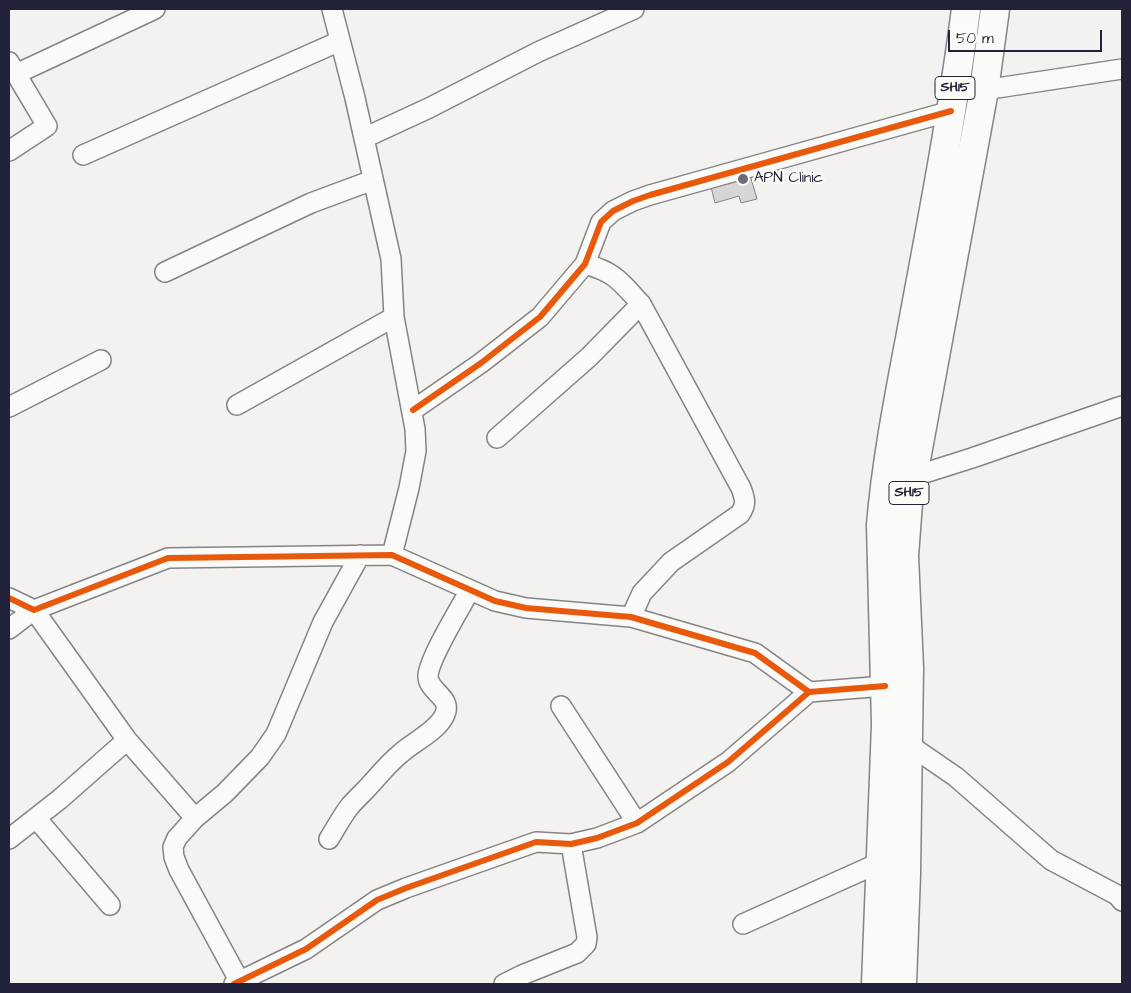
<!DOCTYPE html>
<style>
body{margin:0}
#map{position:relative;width:1131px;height:993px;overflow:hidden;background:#f3f2f0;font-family:"Architects Daughter",sans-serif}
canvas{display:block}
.frame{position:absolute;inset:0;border:10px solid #22223b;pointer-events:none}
.scale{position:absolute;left:948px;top:30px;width:154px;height:22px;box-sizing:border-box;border:2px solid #22223b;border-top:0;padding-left:6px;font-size:15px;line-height:18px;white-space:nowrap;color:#22223b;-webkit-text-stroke:4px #fdfcf7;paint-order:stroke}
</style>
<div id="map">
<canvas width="1131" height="993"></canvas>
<div class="frame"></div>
<div class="scale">50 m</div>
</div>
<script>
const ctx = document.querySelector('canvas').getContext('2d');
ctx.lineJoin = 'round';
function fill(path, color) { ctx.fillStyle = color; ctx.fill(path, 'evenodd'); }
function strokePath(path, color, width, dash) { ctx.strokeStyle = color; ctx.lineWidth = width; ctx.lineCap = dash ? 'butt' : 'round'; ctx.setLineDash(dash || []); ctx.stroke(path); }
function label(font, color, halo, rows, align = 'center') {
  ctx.font = font + ' "Architects Daughter",sans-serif'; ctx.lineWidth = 4.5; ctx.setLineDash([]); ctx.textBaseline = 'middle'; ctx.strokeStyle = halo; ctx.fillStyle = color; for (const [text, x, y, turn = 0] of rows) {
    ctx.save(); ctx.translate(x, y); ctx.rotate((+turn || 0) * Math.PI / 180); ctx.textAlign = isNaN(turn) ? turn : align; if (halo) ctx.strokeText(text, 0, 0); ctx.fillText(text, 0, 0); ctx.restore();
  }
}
const building = new Path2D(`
 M 750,175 L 757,199 L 741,203 L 739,196 L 715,203 L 711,187 Z`);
const minor = new Path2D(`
 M 332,9 L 355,98 L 391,259 L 394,317 L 415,429 L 416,451 L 409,488 L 392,555
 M 9,62 L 47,126 L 9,151
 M 16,74 L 155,9
 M 984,90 L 1122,69
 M 364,138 L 429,108 L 538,52 L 634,9
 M 83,155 L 340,41
 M 585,264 C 615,272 621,282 641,304 L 741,488 C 745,499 747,504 740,514 L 671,562 L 642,593 L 631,617
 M 165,272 L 311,203 L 373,180
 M 237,405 L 394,317
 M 9,407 L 101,360
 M 413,410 L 481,363 L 540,317 L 585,264 L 601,222 L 613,211 L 633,201 L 650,195 L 951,111
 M 497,438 L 589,357 L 641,304
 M 912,477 L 972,458 L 1122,406
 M 9,598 L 34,610 L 168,558 L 392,555 L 495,601 L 526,608 L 631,617 L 755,653 L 809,692 L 885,686
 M 9,629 L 34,610 L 127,740 L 195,818
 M 561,706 L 637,823
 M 908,744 L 956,777 L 1051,860 L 1117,895 L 1122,901
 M 36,818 L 110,905
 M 9,839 L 60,799 L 127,740
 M 329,839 C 336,828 342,816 350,806 C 356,799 364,792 371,784 C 380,774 389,763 400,754 C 413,742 434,733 443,718 C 456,697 427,693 428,675 C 430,657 460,608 470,590
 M 743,924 L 881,862
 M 234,984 L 306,949 L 377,900 L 406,888 L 536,842 L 571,844 L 597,838 L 637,823 L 728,762 L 809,692
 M 241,984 L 179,870 L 174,857 L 173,847 L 177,838 L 195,818 L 225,793 L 260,757 L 276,734 L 323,622 L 360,555
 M 504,984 L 522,975 L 577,953 L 586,944 L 587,937 L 571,844`);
const primary = new Path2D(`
 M 876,984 L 886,725 L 881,525 C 887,453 902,383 915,312 C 934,211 953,110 966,9
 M 902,984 L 906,874 L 909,668 L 904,556 L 908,503 L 984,90 L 995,9`);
const cycleway = new Path2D(`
 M 413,410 L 481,363 L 540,317 L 585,264 L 601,222 L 613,211 L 633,201 L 650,195 L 951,111
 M 9,598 L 34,610 L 168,558 L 392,555 L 495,601 L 526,608 L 631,617 L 755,653 L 809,692 L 885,686
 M 234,984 L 306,949 L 377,900 L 406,888 L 536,842 L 571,844 L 597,838 L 637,823 L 728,762 L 809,692`);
const markers = [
 [743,179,6,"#6b6b7a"]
];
const shields = [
 [955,88,40],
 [909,493,40]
];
const shieldNames = [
 ["SH15",955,88],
 ["SH15",909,493]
];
const poiNames = [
 ["APN Clinic",754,179]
];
fill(building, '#d7d6d6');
strokePath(building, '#848488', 1);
strokePath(minor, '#848488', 22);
strokePath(primary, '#848488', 31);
strokePath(minor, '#fafaf8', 19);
strokePath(primary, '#fafaf8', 28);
strokePath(cycleway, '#e8590c', 6);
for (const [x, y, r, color] of markers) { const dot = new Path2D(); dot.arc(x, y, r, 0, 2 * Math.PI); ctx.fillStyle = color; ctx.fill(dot); strokePath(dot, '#fdfcf7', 2); }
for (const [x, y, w] of shields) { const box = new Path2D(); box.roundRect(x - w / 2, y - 11.5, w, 23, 4); ctx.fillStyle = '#fdfcf7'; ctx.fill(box); strokePath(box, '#22223b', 1); }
label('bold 14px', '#22223b', null, shieldNames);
label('15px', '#22223b', '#fdfcf7', poiNames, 'left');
</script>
